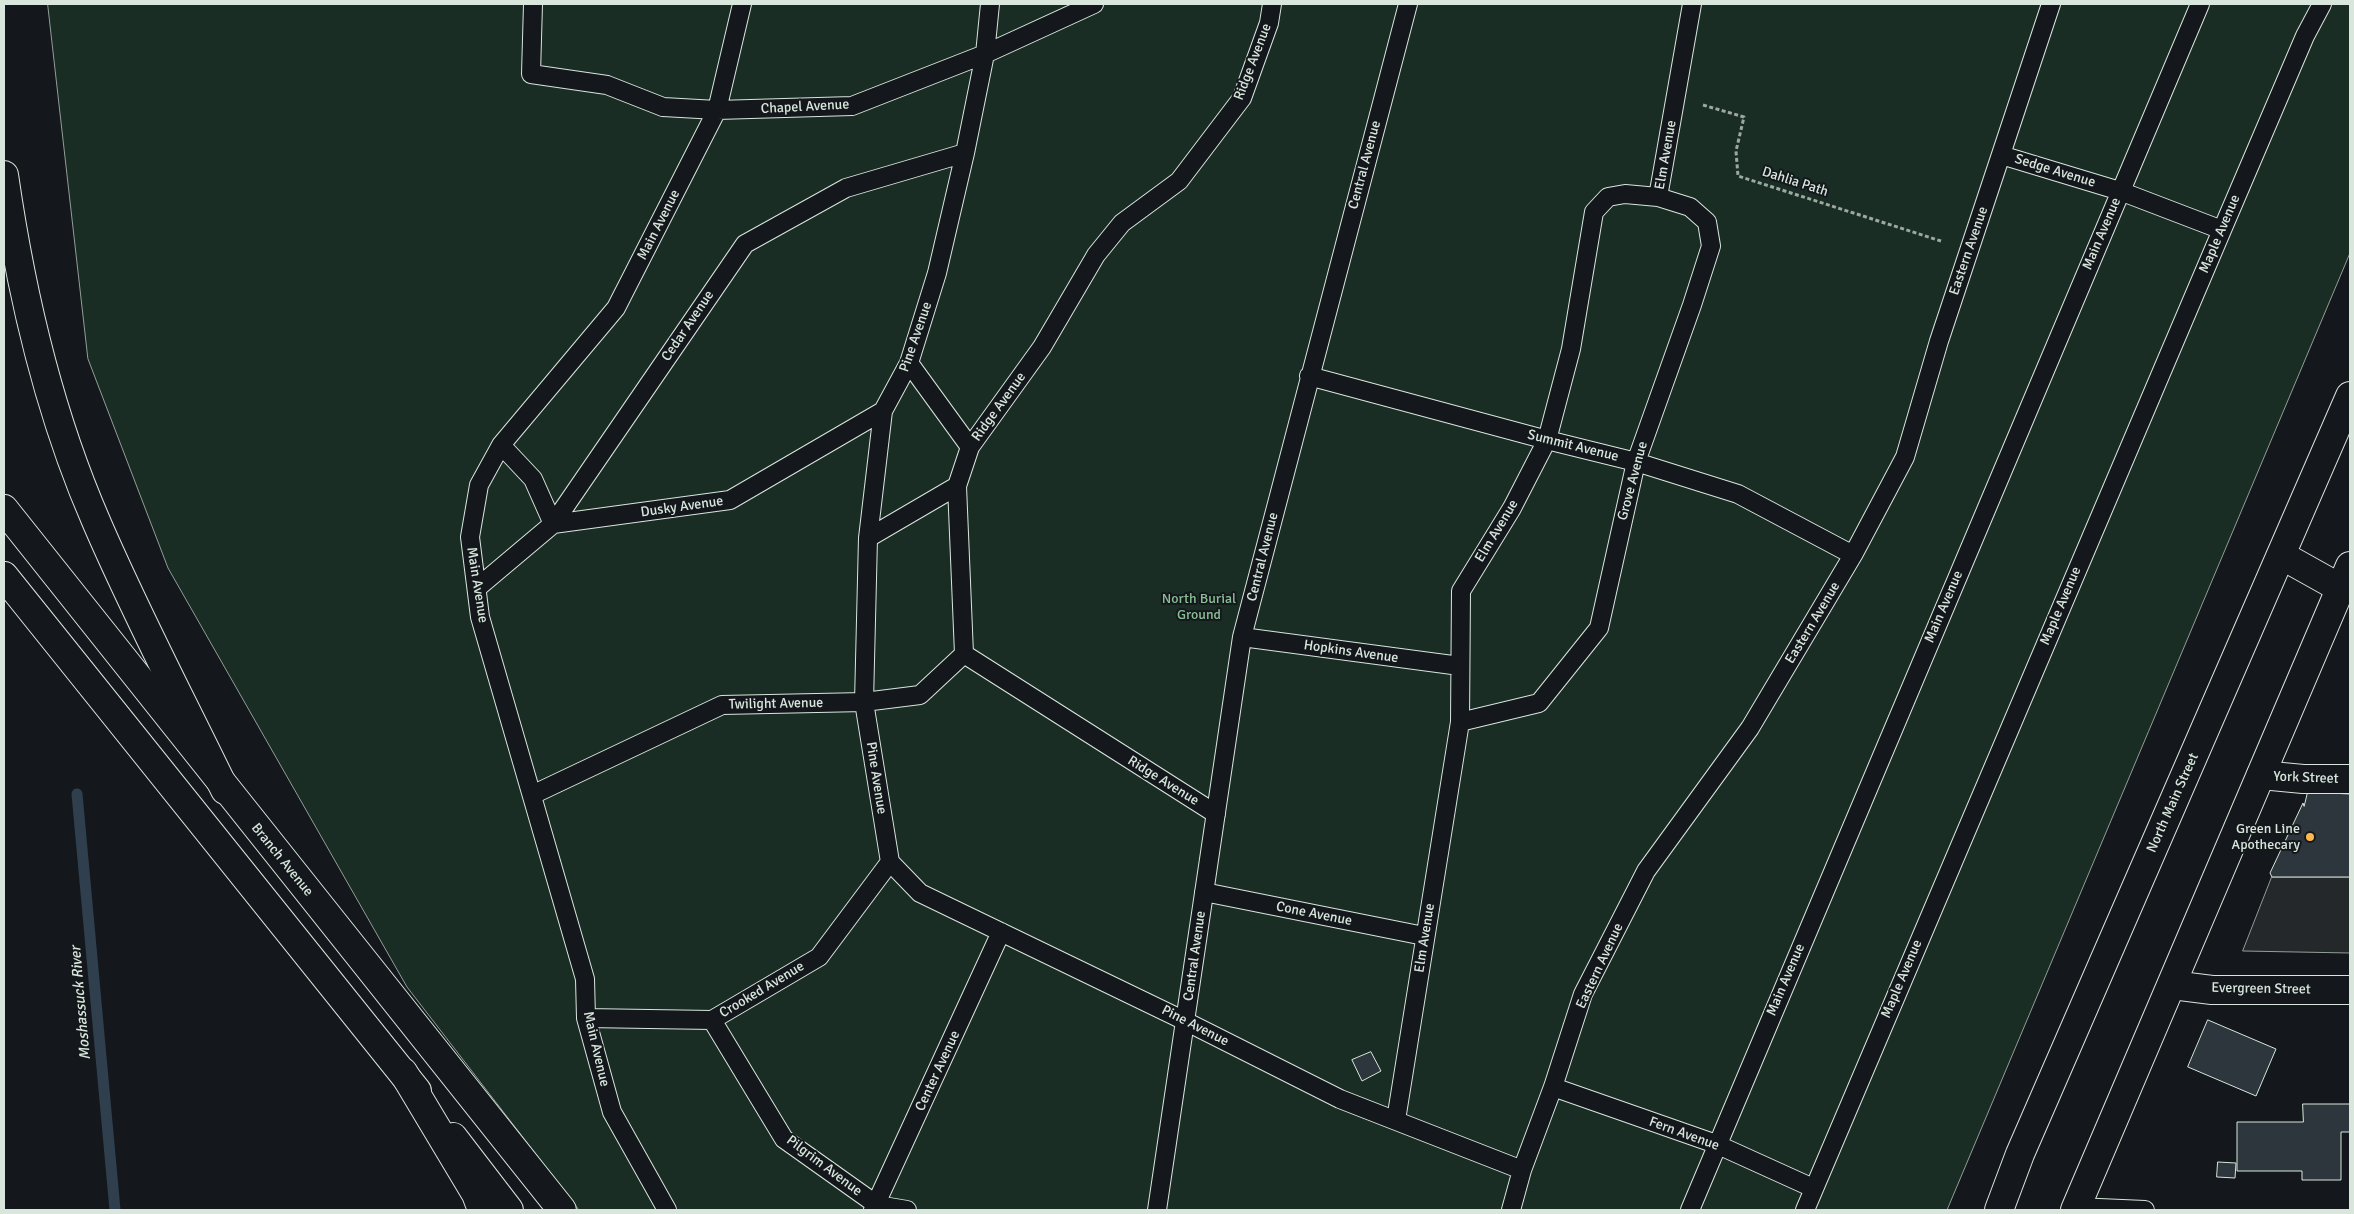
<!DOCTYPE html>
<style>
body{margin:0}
#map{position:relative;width:2354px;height:1214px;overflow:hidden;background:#14181c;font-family:Signika,sans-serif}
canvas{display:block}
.frame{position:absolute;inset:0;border:5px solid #d8e6dc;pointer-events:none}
</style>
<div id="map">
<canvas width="2354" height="1214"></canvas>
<div class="frame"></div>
</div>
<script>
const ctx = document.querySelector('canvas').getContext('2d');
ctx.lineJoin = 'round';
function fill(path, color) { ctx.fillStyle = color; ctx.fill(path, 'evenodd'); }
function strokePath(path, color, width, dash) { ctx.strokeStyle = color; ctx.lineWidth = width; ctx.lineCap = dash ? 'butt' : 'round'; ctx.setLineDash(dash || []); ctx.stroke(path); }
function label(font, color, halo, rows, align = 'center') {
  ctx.font = font + ' Signika,sans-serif'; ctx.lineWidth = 4; ctx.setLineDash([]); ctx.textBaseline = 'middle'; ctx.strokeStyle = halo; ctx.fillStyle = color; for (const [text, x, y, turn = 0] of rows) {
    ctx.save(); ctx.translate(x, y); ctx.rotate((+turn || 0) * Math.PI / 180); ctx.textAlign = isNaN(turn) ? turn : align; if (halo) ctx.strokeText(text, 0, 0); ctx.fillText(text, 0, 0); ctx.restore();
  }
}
const green = new Path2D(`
 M 48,4 L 2350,4 L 2350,253 L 1947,1210 L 579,1210 L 407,987 L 168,568 L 88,359 Z`);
const parking = new Path2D(`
 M 2272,877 L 2350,877 L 2350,953 L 2243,951 Z`);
const stream = new Path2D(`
 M 77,794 L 115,1210`);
const building = new Path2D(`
 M 2308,792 L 2350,794 L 2350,877 L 2272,877 L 2270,873 L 2303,803 L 2304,806 Z
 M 2208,1020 L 2276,1049 L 2256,1096 L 2188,1067 Z
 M 1371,1052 L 1381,1071 L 1362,1081 L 1352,1060 Z
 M 2303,1104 L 2350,1104 L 2350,1132 L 2341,1132 L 2341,1180 L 2302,1180 L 2302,1171 L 2237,1171 L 2237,1122 L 2303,1122 Z
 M 2218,1162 L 2236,1163 L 2235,1178 L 2217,1177 Z`);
const path = new Path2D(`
 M 1703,105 L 1744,117 L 1736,151 L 1738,176 L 1941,241`);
const service = new Path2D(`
 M 533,4 L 531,74 L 607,85 L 663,107 L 717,110 L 852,106 L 985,54 L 1094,4
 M 990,4 L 985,54 L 965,153 L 937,273 L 909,363 L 883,411 L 868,538 L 864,702 L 890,862 L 920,893 L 1185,1021 L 1340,1099 L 1522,1170
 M 2001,155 L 2120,191 L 2222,230
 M 909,363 L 970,447
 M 1309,376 L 1547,440 L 1636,462 L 1738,494 L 1853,555
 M 501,445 L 533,479 L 553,524 L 730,500 L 883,411
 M 868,538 L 957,486
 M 477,588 L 553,524 L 745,244 L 846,188 L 965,153
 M 1242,637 L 1460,666
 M 1460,722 L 1539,703 L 1599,628 L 1636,462 L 1692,305 L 1711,246 L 1707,222 L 1690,207 L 1658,197
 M 532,795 L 722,705 L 864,702 L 920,695 L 964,654
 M 1216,814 L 964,654 L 957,486 L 970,447 L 1042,347 L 1096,255 L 1122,223 L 1179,181 L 1242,98 L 1269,23 L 1272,4
 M 1204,892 L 1424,936
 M 586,1018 L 712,1020 L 819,957 L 890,862
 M 712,1020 L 784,1139 L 877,1205 L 907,1210
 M 1553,1087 L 1716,1144 L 1813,1188
 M 1396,1120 L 1460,722 L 1461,591 L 1512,508 L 1547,440 L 1571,349 L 1594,212 L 1608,197 L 1625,194 L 1658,197 L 1692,4
 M 2076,1207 L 2145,1210
 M 667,1210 L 612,1112 L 586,1018 L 585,979 L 480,617 L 470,537 L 479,485 L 501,445 L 616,308 L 717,110 L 742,4
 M 873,1210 L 1001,932
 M 1157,1210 L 1242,637 L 1408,4
 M 1511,1210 L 1522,1170 L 1553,1087 L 1583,994 L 1646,871 L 1750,728 L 1853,555 L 1905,457 L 1939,341 L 2051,4
 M 1690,1210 L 2200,4
 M 1805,1210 L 2222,230 L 2305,36 L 2322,4`);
const minor = new Path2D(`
 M 2261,775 L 2303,779 L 2350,779
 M 2172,985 L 2212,990 L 2350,990`);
const secondary = new Path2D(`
 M 4,509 L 562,1210
 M 4,576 L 417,1091
 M 453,1137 L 509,1210`);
const primary = new Path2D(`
 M 2281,555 L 2340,588
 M 1999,1210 L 2020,1154 L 2350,396
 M 2075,1210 L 2350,566`);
const motorway = new Path2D(`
 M 4,175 C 21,293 48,411 96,521 C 135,612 182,701 225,790
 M 403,1072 L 476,1194 L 482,1210`);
const markers = [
 [2310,837,5,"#ffb74d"]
];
const streetNames = [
 ["Ridge Avenue",1253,62,-69],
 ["Chapel Avenue",805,107,-3],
 ["Elm Avenue",1666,155,-80],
 ["Central Avenue",1365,165,-75],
 ["Sedge Avenue",2055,171,17],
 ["Dahlia Path",1795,182,18],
 ["Main Avenue",659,225,-63],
 ["Main Avenue",2102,234,-67],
 ["Maple Avenue",2220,234,-67],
 ["Eastern Avenue",1969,251,-71],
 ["Cedar Avenue",688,326,-56],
 ["Pine Avenue",916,337,-71],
 ["Ridge Avenue",999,407,-54],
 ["Summit Avenue",1573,446,14],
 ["Grove Avenue",1633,481,-75],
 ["Dusky Avenue",682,507,-8],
 ["Elm Avenue",1497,531,-59],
 ["Central Avenue",1263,557,-76],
 ["Main Avenue",477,585,81],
 ["Maple Avenue",2061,606,-67],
 ["Main Avenue",1944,607,-67],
 ["Eastern Avenue",1813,623,-59],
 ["Hopkins Avenue",1351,652,8],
 ["Twilight Avenue",776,704,-1],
 ["Pine Avenue",876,778,81],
 ["York Street",2306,778,2],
 ["Ridge Avenue",1163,781,32],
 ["North Main Street",2173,803,-66],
 ["Branch Avenue",282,860,51],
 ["Cone Avenue",1314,914,11],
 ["Elm Avenue",1425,938,-81],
 ["Central Avenue",1195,956,-82],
 ["Eastern Avenue",1600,966,-65],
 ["Maple Avenue",1902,979,-67],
 ["Main Avenue",1786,980,-67],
 ["Evergreen Street",2261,989,1],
 ["Crooked Avenue",762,990,-31],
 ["Pine Avenue",1195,1026,27],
 ["Main Avenue",596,1049,77],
 ["Center Avenue",938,1071,-65],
 ["Fern Avenue",1684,1134,20],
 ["Pilgrim Avenue",824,1166,37]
];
const parkNames = [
 ["North Burial",1199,599],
 ["Ground",1199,615]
];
const poiNames = [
 ["Green Line",2300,829],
 ["Apothecary",2300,845]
];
const waterNames = [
 ["Moshassuck River",81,1003,-95]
];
fill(green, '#1a2d24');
strokePath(green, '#939e99', 1);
fill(parking, '#24282b');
strokePath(parking, '#939e99', 1);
strokePath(stream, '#2f3f4d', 11);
fill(building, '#2c363c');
strokePath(building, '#d8e6dc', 1);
strokePath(service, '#d8e6dc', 20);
strokePath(minor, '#d8e6dc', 30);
strokePath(secondary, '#d8e6dc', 30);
strokePath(primary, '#d8e6dc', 30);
strokePath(motorway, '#d8e6dc', 30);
strokePath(path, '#9da8a2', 3, [4, 2.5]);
strokePath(service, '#14181c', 18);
strokePath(minor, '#14181c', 28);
strokePath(secondary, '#14181c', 28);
strokePath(primary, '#14181c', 28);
strokePath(motorway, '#14181c', 28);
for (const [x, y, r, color] of markers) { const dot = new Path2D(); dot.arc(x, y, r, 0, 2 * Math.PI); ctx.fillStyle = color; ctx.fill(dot); strokePath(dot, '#14181c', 2); }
label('14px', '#d8e6dc', '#14181c', streetNames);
label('14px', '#8ac095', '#14181c', parkNames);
label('14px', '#d8e6dc', '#14181c', poiNames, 'right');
label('italic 15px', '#d8e6dc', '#14181c', waterNames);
</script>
